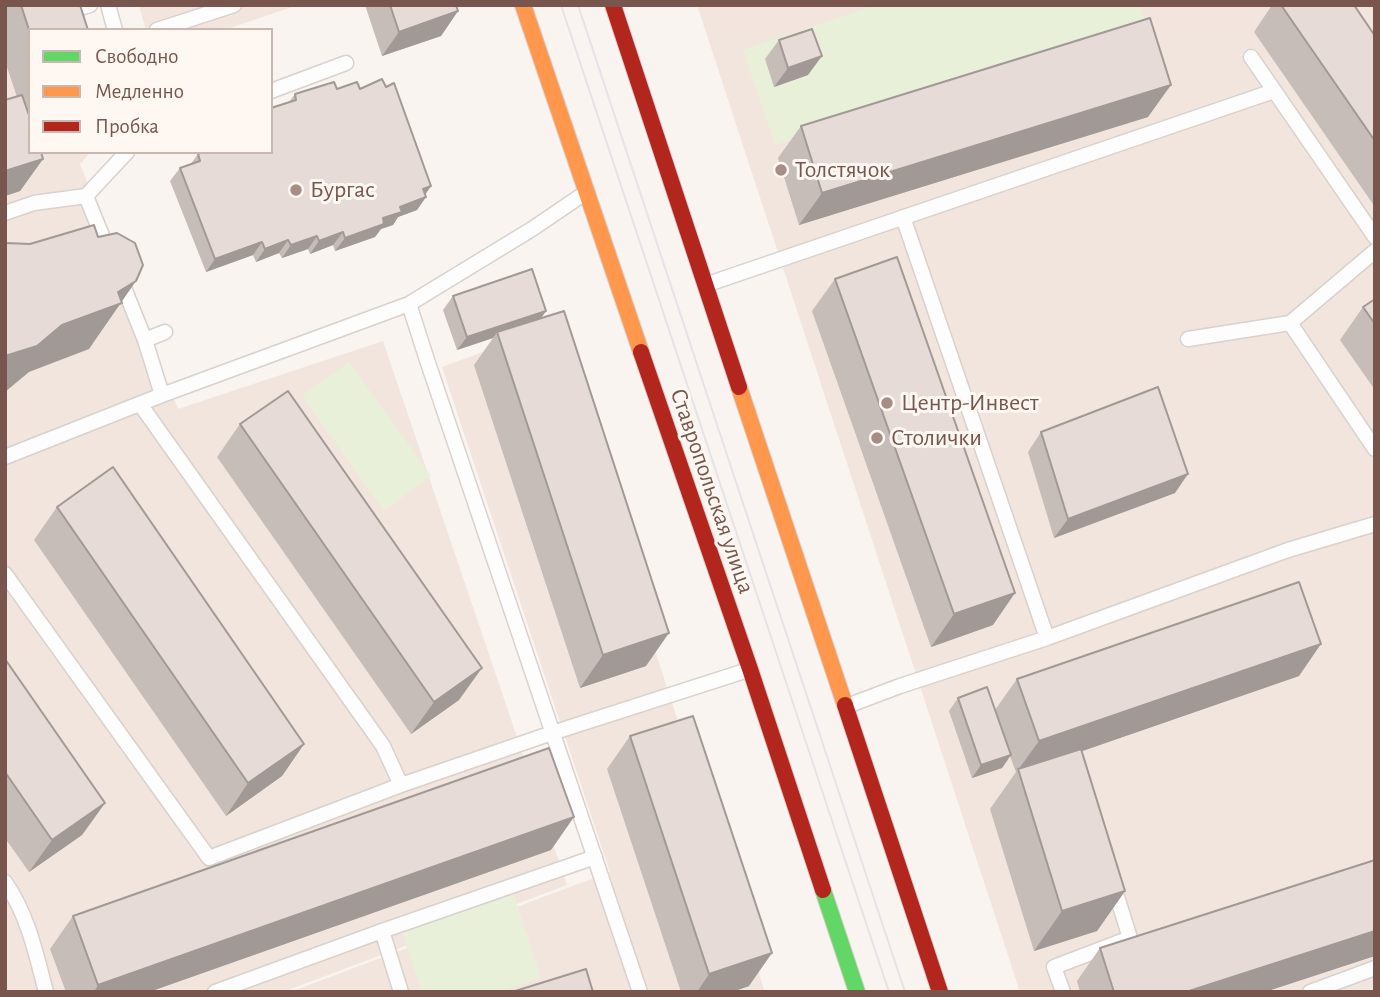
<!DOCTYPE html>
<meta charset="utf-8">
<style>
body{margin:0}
#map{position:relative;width:1380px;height:997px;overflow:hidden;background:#f9f4ef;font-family:"Alegreya Sans",sans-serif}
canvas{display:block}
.frame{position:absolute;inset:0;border:7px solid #79564d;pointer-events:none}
.legend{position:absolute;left:28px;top:28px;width:245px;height:126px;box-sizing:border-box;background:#fff8f2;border:2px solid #c9b7b0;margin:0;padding:9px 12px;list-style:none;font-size:21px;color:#79564d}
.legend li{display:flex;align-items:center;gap:14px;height:35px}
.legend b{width:35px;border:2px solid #c9b7b0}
</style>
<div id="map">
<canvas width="1380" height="997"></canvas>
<div class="frame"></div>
<ul class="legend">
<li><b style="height:9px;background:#63d668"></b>Свободно</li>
<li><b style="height:9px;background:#ff974d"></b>Медленно</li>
<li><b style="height:9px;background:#b3261e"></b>Пробка</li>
</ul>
</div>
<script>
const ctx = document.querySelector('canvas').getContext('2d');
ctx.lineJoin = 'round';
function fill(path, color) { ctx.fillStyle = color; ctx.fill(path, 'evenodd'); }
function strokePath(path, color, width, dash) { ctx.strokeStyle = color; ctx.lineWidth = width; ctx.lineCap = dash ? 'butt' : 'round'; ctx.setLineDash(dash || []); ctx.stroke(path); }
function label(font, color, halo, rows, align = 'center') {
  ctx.font = font + ' "Alegreya Sans",sans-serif'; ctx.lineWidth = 6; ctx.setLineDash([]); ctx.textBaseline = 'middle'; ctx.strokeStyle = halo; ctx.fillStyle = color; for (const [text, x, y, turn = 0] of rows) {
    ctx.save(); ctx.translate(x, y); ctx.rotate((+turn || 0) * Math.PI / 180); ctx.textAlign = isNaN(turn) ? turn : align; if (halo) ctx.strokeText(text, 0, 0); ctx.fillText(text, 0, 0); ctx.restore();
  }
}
const residential = new Path2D(`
 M 5,5 L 30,30 L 30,152 L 91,152 L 80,164 L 178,409 L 383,341 L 567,885 L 283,992 L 5,992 Z
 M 139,5 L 298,5 L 224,30 L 146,30 Z
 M 697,5 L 1375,5 L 1375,992 L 1020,992 Z
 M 551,327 L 765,992 L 290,992 L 610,872 L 442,367 Z`);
const green = new Path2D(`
 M 876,5 L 1140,5 L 1145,22 L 775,145 L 743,50 Z
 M 349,362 L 431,476 L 384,511 L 302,396 Z
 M 514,895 L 541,978 L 498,992 L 422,992 L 402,932 Z`);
const lane = new Path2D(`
 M 108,5 L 115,30
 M 77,9 L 90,5
 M 157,30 L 234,5
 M 1251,57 L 1375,237
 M 271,91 L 346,63
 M 5,213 L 34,203 L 86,196
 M 903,217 L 1047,638
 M 1375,251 L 1290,323 L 1375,449
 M 109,253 L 86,196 L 127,152
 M 120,278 L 145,340 L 162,395
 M 708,284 L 1274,91
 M 409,304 L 427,360 L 640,992
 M 1188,339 L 1290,323
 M 145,340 L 165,332
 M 140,404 L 383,746 L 401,785
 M 5,457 L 162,395 L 409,304 L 532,229 L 585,193
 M 5,574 L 209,858 L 401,785 L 552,733 L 748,670
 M 847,706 L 900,686 L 1047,638 L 1288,550 L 1375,524
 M 5,882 C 28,915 36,954 46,992
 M 382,931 L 401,992
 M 215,992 L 382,931 L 595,857
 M 1063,992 L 1054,967 L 1130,938 L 1113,884
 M 1310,992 L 1375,968`);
const fast = new Path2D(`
 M 823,890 L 857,992`);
const slow = new Path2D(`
 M 523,5 L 641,352
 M 739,387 L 845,705`);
const jam = new Path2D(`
 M 613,5 L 739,387
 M 641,352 L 750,669 L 823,890
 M 845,705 L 940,992`);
const tram = new Path2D(`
 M 561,5 L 889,992
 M 578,5 L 905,992`);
const wall = new Path2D(`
 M 5,5 L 80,5 L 30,30 L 30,152 L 43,159 L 20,191 L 5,196 L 5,100 L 17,97 L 5,61 Z
 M 365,5 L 456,5 L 458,11 L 441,36 L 382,56 Z
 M 1272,5 L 1354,5 L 1375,36 L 1375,207 L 1254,32 Z
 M 779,40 L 808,75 L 774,87 L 765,59 Z
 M 337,89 L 360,89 L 431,186 L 425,194 L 426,197 L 417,210 L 398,217 L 393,225 L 381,229 L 375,237 L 335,251 L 333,245 L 310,254 L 308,249 L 282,258 L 279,253 L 256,262 L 253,255 L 206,272 L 170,181 L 180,168 L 190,165 L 198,154 L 271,152 L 289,102 L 295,94 Z
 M 1148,117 L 799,225 L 778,158 L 801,126 Z
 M 835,279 L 993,625 L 931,647 L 812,311 Z
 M 453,296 L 546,311 L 541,318 L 646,666 L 580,688 L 474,365 L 493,338 L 457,350 L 443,310 Z
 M 1375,299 L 1375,390 L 1340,340 L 1363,307 Z
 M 240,424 L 459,700 L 411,734 L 217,457 Z
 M 1041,432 L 1175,493 L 1054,538 L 1028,452 Z
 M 57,507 L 304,744 L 282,776 L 226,816 L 34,540 Z
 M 5,659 L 105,803 L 82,835 L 29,872 L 5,838 Z
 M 1299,676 L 1082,751 L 1125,891 L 1097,931 L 1034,951 L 990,809 L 1016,772 L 1010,756 L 1002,768 L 972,778 L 949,711 L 958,698 L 995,710 L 1017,679 Z
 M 630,736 L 749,986 L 732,992 L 681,992 L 607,769 Z
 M 551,850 L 149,992 L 66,992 L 50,949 L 73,916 Z
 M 1100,948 L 1265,992 L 1080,992 L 1077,981 Z`);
const shadedWall = new Path2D(`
 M 458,11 L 441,36 L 382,56 L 399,32 Z
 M 822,56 L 808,75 L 774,87 L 788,68 Z
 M 1171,85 L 1148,117 L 799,225 L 822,193 Z
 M 43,159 L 20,191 L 5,196 L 5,171 Z
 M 431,186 L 423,198 L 426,197 L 417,210 L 398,217 L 393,225 L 381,229 L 375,237 L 335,251 L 345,238 L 383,218 L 423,189 Z
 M 343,232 L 333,245 L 310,254 L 319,241 Z
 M 317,236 L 308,249 L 282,258 L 291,245 Z
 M 288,240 L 279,253 L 256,262 L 265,249 Z
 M 262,242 L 253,255 L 206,272 L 215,259 Z
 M 136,281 L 89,349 L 29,372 L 5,392 L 5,356 Z
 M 546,311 L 537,324 L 497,332 L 493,338 L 457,350 L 467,337 Z
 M 1188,474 L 1175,493 L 1054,538 L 1068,519 Z
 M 1015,593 L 993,625 L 931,647 L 954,614 Z
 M 669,633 L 646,666 L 580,688 L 603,655 Z
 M 1321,644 L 1299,676 L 1019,773 L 1018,770 L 1039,741 Z
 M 482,668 L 459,700 L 411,734 L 434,702 Z
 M 304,744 L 282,776 L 226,816 L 248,783 Z
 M 1011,755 L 1002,768 L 972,778 L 981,765 Z
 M 105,803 L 82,835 L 29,872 L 52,840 Z
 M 574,817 L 551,850 L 149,992 L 94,992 L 98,985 Z
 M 1125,891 L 1097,931 L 1034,951 L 1062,911 Z
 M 1375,931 L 1375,956 L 1265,992 L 1186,992 Z
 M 772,953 L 749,986 L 732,992 L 697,992 L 709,974 Z`);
const building = new Path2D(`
 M 21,5 L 80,5 L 88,30 L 30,30 L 30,33 Z
 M 390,5 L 456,5 L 458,11 L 399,32 Z
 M 1281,5 L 1354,5 L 1375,36 L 1375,141 Z
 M 1150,18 L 1171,85 L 822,193 L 801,126 Z
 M 812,29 L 822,56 L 788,68 L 779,40 Z
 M 382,79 L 386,87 L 394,83 L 431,186 L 423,189 L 426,197 L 400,207 L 402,212 L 383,218 L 384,224 L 345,238 L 343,232 L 319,241 L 317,236 L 291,245 L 288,240 L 265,249 L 262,242 L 215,259 L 180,168 L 200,161 L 198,154 L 202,152 L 271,152 L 271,108 L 296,100 L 295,94 L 334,82 L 337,89 L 357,82 L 360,89 Z
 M 22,95 L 30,118 L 30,152 L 41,152 L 43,159 L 5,171 L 5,100 Z
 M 94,225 L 98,237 L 117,233 L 135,243 L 143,265 L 136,281 L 118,292 L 122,303 L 62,325 L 37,346 L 5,356 L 5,243 L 30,244 Z
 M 897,257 L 1015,593 L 954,614 L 835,279 Z
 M 532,269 L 546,311 L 467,337 L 453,296 Z
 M 1375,299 L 1375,324 L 1363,307 Z
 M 564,311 L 669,633 L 603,655 L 497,332 Z
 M 1158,387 L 1188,474 L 1068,519 L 1041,432 Z
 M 288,391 L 482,668 L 434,702 L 240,424 Z
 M 113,467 L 304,744 L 248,783 L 57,507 Z
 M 1299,582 L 1321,644 L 1039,741 L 1017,679 Z
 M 5,659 L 105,803 L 52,840 L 5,772 Z
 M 987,687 L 1011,755 L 981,765 L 958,698 Z
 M 693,716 L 772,953 L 709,974 L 630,736 Z
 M 549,748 L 574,817 L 98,985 L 73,916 Z
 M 1081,749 L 1125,891 L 1062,911 L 1018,769 Z
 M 1375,860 L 1375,931 L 1186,992 L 1114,992 L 1100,948 Z
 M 586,969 L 593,992 L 512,992 Z`);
const markers = [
 [781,170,7,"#a68d86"],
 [296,190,7,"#a68d86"],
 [887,403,7,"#a68d86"],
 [877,438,7,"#a68d86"]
];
const poiNames = [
 ["Толстячок",795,170],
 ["Бургас",310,190],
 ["Центр-Инвест",901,403],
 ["Столички",891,438]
];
const streetNames = [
 ["Ставропольская улица",712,491,71]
];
fill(residential, '#f2e5dd');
fill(green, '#e9f0da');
strokePath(lane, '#d8d1cd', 17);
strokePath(fast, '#dacfcc', 18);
strokePath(slow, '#dacfcc', 18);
strokePath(jam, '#dacfcc', 18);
strokePath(lane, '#fefdfd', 14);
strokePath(fast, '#63d668', 16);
strokePath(slow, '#ff974d', 16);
strokePath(jam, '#b3261e', 16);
strokePath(tram, '#e5e3e6', 2);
fill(wall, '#c6bcb8');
fill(shadedWall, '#a19996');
fill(building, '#e6dbd6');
strokePath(building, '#a19996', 2);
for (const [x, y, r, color] of markers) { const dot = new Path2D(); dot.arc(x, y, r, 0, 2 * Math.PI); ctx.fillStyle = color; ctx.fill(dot); strokePath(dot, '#fff8f2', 2.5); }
label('24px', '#79564d', '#fff8f2', poiNames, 'left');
label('24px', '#79564d', '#fff8f2', streetNames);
</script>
